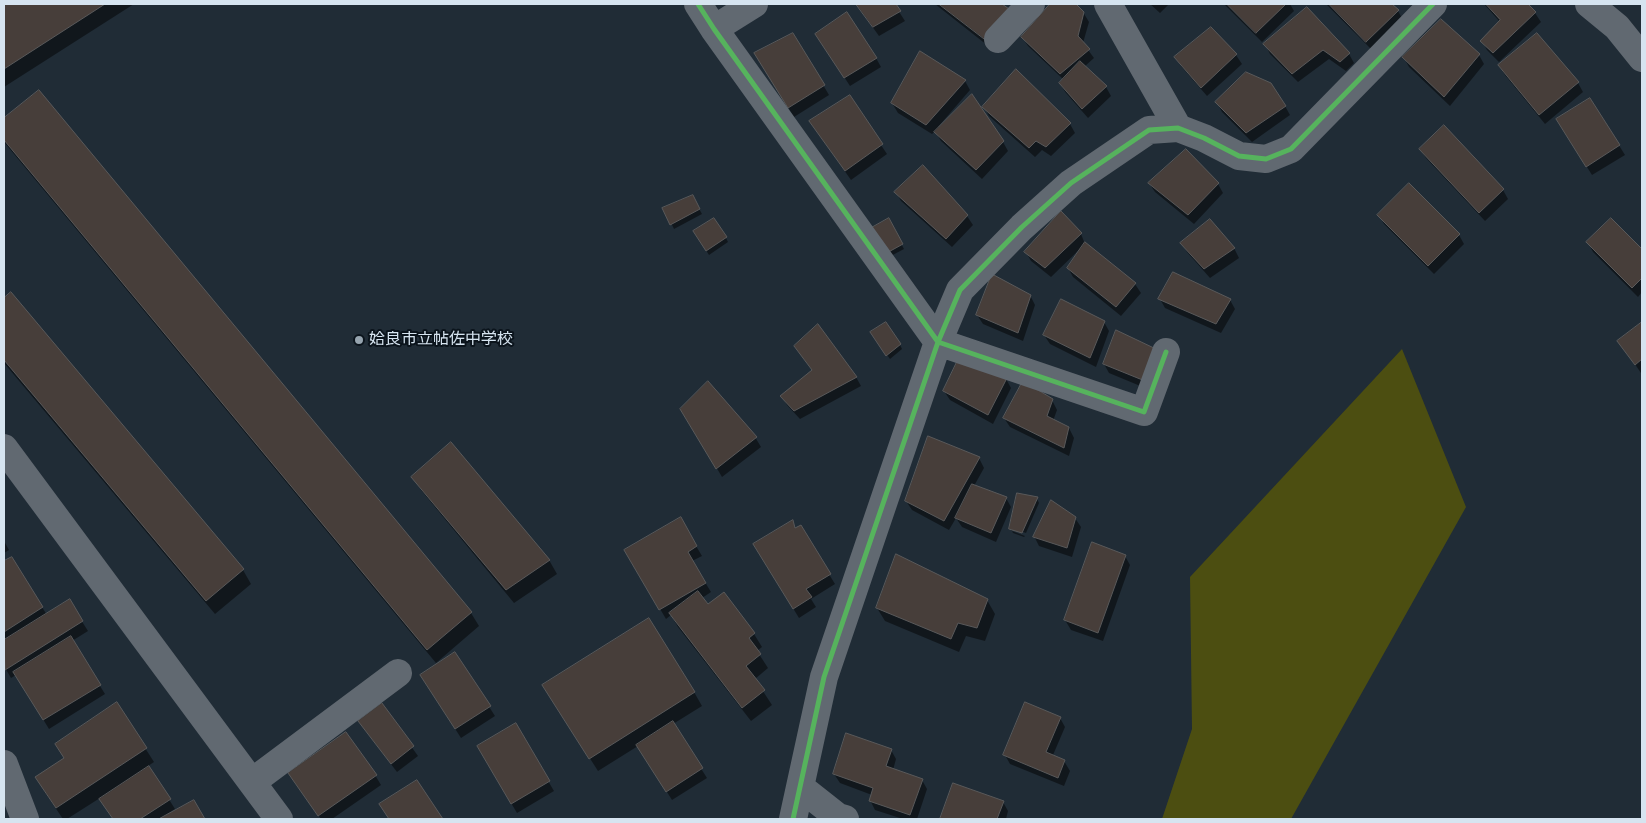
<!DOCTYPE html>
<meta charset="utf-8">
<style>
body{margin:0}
#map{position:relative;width:1646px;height:823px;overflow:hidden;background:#202c36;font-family:"DM Sans",sans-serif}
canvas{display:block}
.frame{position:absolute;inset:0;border:5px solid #d6e4f0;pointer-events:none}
</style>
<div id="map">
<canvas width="1646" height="823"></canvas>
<div class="frame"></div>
</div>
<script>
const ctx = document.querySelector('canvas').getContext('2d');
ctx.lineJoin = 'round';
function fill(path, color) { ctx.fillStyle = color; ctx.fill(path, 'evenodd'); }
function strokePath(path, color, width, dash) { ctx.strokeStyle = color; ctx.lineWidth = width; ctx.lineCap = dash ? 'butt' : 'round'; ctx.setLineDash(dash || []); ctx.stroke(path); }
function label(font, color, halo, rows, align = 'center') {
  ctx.font = font + ' "DM Sans","Noto Sans JP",sans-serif'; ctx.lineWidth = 4; ctx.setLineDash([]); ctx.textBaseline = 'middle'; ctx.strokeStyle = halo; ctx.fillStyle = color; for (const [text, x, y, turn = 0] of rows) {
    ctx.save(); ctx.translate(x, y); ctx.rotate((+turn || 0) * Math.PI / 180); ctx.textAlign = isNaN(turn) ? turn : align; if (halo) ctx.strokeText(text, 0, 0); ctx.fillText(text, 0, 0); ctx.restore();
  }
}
const green = new Path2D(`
 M 1402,349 L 1466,507 L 1291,819 L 1162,819 L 1192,729 L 1190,577 Z`);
const shadow = new Path2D(`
 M 4,4 L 134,4 L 4,87 Z
 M 856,4 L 894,4 L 905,21 L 879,36 Z
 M 935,4 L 1000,4 L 1011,12 L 992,49 Z
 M 1052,4 L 1074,4 L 1083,12 L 1089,22 L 1083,43 L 1094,58 L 1084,67 L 1106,87 L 1111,96 L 1088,118 L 1066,93 L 1060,84 L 1064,80 L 1028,46 L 1022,37 Z
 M 1150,4 L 1169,4 L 1160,13 Z
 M 1224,4 L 1290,4 L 1294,11 L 1262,42 Z
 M 1326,4 L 1391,4 L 1398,11 L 1403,20 L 1372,50 Z
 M 1484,4 L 1526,4 L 1535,13 L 1541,22 L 1499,62 L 1487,50 L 1482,41 L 1500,22 Z
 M 1307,8 L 1349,54 L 1354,63 L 1346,71 L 1329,59 L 1298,82 L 1270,54 L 1265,44 Z
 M 1211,29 L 1236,55 L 1242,64 L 1207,96 L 1181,66 L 1176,57 Z
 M 793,34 L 829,95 L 794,117 L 761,63 Z
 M 1537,34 L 1578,83 L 1583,92 L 1545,124 L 1505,75 L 1499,66 Z
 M 822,43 L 876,58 L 881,67 L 850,86 Z
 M 1479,55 L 1484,64 L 1450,106 L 1409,67 L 1404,58 Z
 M 965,81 L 970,90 L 938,127 L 1003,142 L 1008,151 L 982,179 L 941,141 L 935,131 L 932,134 L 898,113 L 892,103 Z
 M 38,91 L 471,613 L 479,626 L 436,663 L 4,142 L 4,120 Z
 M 1590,99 L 1625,155 L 1592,175 L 1563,129 Z
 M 1217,102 L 1285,106 L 1290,115 L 1252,142 L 1222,112 Z
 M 984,107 L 1070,124 L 1075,133 L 1051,156 L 1042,150 L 1035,157 L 989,116 Z
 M 816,130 L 881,145 L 887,154 L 851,180 Z
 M 1420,149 L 1503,190 L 1508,199 L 1485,221 L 1426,158 Z
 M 923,167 L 967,216 L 973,225 L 952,247 L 901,201 L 896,192 Z
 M 1149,183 L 1218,184 L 1223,193 L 1194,224 L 1155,192 Z
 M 692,196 L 702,214 L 674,229 L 664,208 Z
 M 1379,215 L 1459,235 L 1464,244 L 1434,274 L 1384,224 Z
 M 1611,219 L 1642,251 L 1642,292 L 1638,297 L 1593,252 L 1588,242 Z
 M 888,220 L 904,249 L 887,258 Z
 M 694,231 L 726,238 L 728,242 L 709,255 Z
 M 1081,234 L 1085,244 L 1135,284 L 1141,293 L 1121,316 L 1073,277 L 1068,268 L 1081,248 L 1051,277 L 1031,261 L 1026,252 Z
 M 1182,243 L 1234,248 L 1239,258 L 1210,278 L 1187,252 Z
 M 11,293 L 243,570 L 251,584 L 215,614 L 4,363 L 4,300 Z
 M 1030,295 L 1035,305 L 1023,341 L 983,324 L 977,315 Z
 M 1160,299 L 1230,300 L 1235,309 L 1221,333 L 1165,308 Z
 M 1104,322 L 1109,331 L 1096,367 L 1050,344 L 1044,335 Z
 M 1642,324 L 1642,372 L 1641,373 L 1619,341 Z
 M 874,337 L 900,345 L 902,349 L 890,359 Z
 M 1155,350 L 1150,390 L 1109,373 L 1104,364 Z
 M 801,355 L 856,377 L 861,386 L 800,419 L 787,405 L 782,396 L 813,371 Z
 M 1006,379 L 1011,388 L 993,424 L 950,400 L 944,391 Z
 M 1052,400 L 1057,410 L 1053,421 L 1069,428 L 1074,438 L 1069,456 L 1010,427 L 1004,418 Z
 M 682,409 L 755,437 L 761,447 L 722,477 Z
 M 979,458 L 984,468 L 974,486 L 1006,498 L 1011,507 L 996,542 L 962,527 L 956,518 L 949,530 L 912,510 L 906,501 Z
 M 413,477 L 549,560 L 557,574 L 514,603 L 421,490 Z
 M 1037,499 L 1039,503 L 1026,533 L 1012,528 L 1012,531 L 1010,529 Z
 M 1075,518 L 1081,527 L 1072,557 L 1039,546 L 1034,536 Z
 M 680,519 L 702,556 L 692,561 L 711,592 L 702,598 L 708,606 L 724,594 L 754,634 L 762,647 L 757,651 L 768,668 L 755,679 L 772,705 L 751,721 L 678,627 L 671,615 L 666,619 L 626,551 Z
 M 792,522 L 796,529 L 800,527 L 835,584 L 811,599 L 816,607 L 799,618 L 760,554 Z
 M 1012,531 L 1025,536 L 1024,537 L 1013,533 Z
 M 4,541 L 9,550 L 4,553 Z
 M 1125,556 L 1130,565 L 1103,641 L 1071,630 L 1065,620 Z
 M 11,558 L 47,615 L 69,601 L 88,631 L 72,641 L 105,694 L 49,729 L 16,675 L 11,678 L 4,666 L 4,563 Z
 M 987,600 L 995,614 L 985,641 L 966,636 L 959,652 L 885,621 L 877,608 Z
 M 455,654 L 495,716 L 461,738 L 427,685 Z
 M 694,692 L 702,706 L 673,724 L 707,778 L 672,800 L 638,746 L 598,771 L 552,699 Z
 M 117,704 L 154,762 L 148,766 L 175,809 L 167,814 L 168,815 L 194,801 L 204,819 L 113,819 L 100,798 L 67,819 L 63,819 L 44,791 L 65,759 Z
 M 381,704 L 418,756 L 397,772 L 365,730 Z
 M 1060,718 L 1065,727 L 1053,755 L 1064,761 L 1070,771 L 1064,786 L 1010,764 L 1005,755 Z
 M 515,725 L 554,791 L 517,813 L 478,747 Z
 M 891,750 L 896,759 L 893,770 L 922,780 L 927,789 L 917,819 L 903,819 L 875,810 L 870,800 L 872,795 L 840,783 L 834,774 Z
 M 375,775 L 381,785 L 332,819 L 321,819 L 294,782 Z
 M 417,782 L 441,819 L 389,819 L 381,805 Z
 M 954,785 L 1003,802 L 1008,811 L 1006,819 L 942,819 Z`);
const building = new Path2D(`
 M 4,4 L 105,4 L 4,69 Z
 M 856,4 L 896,4 L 901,11 L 873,27 Z
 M 939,4 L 1002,4 L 1012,11 L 986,40 Z
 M 1050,4 L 1076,4 L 1084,12 L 1078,36 L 1090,49 L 1060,74 L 1021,37 Z
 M 1227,4 L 1286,4 L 1256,33 Z
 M 1329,4 L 1392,4 L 1399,10 L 1366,42 Z
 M 1486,4 L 1528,4 L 1536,12 L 1493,53 L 1480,41 L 1500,20 Z
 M 1307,7 L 1350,53 L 1340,62 L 1323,50 L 1292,74 L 1263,44 Z
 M 847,12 L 877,58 L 844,78 L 815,34 Z
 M 1441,19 L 1480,54 L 1444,97 L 1402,57 Z
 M 1211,27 L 1237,54 L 1201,88 L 1174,57 Z
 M 793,33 L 825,85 L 788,108 L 754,53 Z
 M 1537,33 L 1579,82 L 1539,115 L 1498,65 Z
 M 920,51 L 966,80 L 926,125 L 891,103 Z
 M 1080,61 L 1107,86 L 1082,109 L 1059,83 Z
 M 1016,69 L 1071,123 L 1046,147 L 1036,141 L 1029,148 L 982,107 Z
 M 1246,72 L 1271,83 L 1286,106 L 1246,133 L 1215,102 Z
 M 39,90 L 472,612 L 427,650 L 4,140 L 4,118 Z
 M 972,94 L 1004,141 L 976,170 L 934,132 Z
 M 850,95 L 883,144 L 845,171 L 809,121 Z
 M 1590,98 L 1620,145 L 1586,167 L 1556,119 Z
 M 1444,125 L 1504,189 L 1479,213 L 1419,149 Z
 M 1186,149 L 1219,183 L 1188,215 L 1148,183 Z
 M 923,165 L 968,215 L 946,239 L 894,192 Z
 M 1409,183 L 1460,234 L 1428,266 L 1377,215 Z
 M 693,195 L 700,209 L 670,225 L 662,208 Z
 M 1061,211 L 1082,233 L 1045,268 L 1024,252 Z
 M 714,218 L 727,237 L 706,251 L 693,231 Z
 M 889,218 L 903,244 L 883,255 L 866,231 Z
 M 1611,218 L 1642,249 L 1642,278 L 1632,288 L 1586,242 Z
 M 1210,219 L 1235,248 L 1204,269 L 1180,243 Z
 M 1085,242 L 1136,283 L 1116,307 L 1067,268 Z
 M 1173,272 L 1231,299 L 1216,324 L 1158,299 Z
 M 992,274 L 1031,295 L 1018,333 L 976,315 Z
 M 11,292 L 244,569 L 206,601 L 4,360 L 4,298 Z
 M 1061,299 L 1105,321 L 1090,358 L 1043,335 Z
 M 886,322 L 901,344 L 886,356 L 870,332 Z
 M 1642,322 L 1642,359 L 1635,365 L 1617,341 Z
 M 818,324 L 857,377 L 794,411 L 780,396 L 812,370 L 794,346 Z
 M 1116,330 L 1156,349 L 1145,381 L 1103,364 Z
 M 958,360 L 1007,378 L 988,415 L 943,391 Z
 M 708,381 L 757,437 L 716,469 L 680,409 Z
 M 1023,381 L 1053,399 L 1047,416 L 1069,427 L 1064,448 L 1003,418 Z
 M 928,436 L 980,457 L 944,521 L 905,501 Z
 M 451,442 L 550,560 L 506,590 L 411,477 Z
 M 972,484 L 1007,497 L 991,533 L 955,518 Z
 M 1017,493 L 1038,497 L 1022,533 L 1009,529 Z
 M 1051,500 L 1076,517 L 1067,548 L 1033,537 Z
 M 681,517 L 697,546 L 688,552 L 706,583 L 659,610 L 624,550 Z
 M 793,520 L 795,528 L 801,525 L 831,574 L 806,589 L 812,597 L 793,609 L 753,544 Z
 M 1092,542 L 1126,555 L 1098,633 L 1064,620 Z
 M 896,554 L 988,599 L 977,628 L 958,623 L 951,639 L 876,608 Z
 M 12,557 L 43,607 L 4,632 L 4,561 Z
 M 698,591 L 708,604 L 724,592 L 755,633 L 749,638 L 761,654 L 746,666 L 765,690 L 742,708 L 669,613 Z
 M 70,599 L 83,621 L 5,670 L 4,640 Z
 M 649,618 L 695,692 L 589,759 L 542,685 Z
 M 71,636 L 101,685 L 43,720 L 13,672 Z
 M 455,652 L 491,706 L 455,729 L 420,675 Z
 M 117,702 L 147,748 L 56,808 L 35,777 L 64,758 L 55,744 Z
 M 1025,702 L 1061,717 L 1046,752 L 1065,760 L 1058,778 L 1003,755 Z
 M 382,703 L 414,746 L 391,764 L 358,721 Z
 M 673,721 L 703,768 L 666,792 L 636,745 Z
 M 516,723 L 550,781 L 511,804 L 477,746 Z
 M 346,732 L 377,775 L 318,816 L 288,773 Z
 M 846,733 L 892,749 L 886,766 L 923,779 L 910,815 L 869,801 L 873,788 L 833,774 Z
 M 149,766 L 171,799 L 140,819 L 113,819 L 99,799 Z
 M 417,780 L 443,819 L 389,819 L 379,804 Z
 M 953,783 L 1004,801 L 997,819 L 940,819 Z
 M 194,800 L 205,819 L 159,819 Z`);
const minor = new Path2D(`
 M 698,4 L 714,29 L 938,342 L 1144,412 L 1166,352
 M 1108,4 L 1178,128
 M 1589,4 L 1617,27 L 1642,58
 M 714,29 L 754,4
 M 998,39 L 1031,4
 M 4,448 L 279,819
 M 4,764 L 25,819
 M 252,782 L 398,673
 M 800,787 L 838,817 L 845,819
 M 793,819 L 824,677 L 938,342 L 960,290 L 1022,227 L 1071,183 L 1149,130 L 1178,128 L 1204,138 L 1239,156 L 1266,159 L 1291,149 L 1433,4`);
const cycleway = new Path2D(`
 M 698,4 L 714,29 L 938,342 L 1144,412 L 1166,352
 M 793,819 L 824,677 L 938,342 L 960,290 L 1022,227 L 1071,183 L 1149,130 L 1178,128 L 1204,138 L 1239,156 L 1266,159 L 1291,149 L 1433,4`);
const markers = [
 [359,340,5,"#96a4af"]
];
const poiNames = [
 ["姶良市立帖佐中学校",369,340]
];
fill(green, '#4c4e11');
fill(shadow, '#0007');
fill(building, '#473e3a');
strokePath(building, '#59595a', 1);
strokePath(minor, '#616971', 28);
strokePath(cycleway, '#56b35d', 5);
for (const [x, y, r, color] of markers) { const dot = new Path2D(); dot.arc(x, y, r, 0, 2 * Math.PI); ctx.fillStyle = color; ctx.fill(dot); strokePath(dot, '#0b141c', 2); }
label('16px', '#d6e4f0', '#0b141c', poiNames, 'left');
</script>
